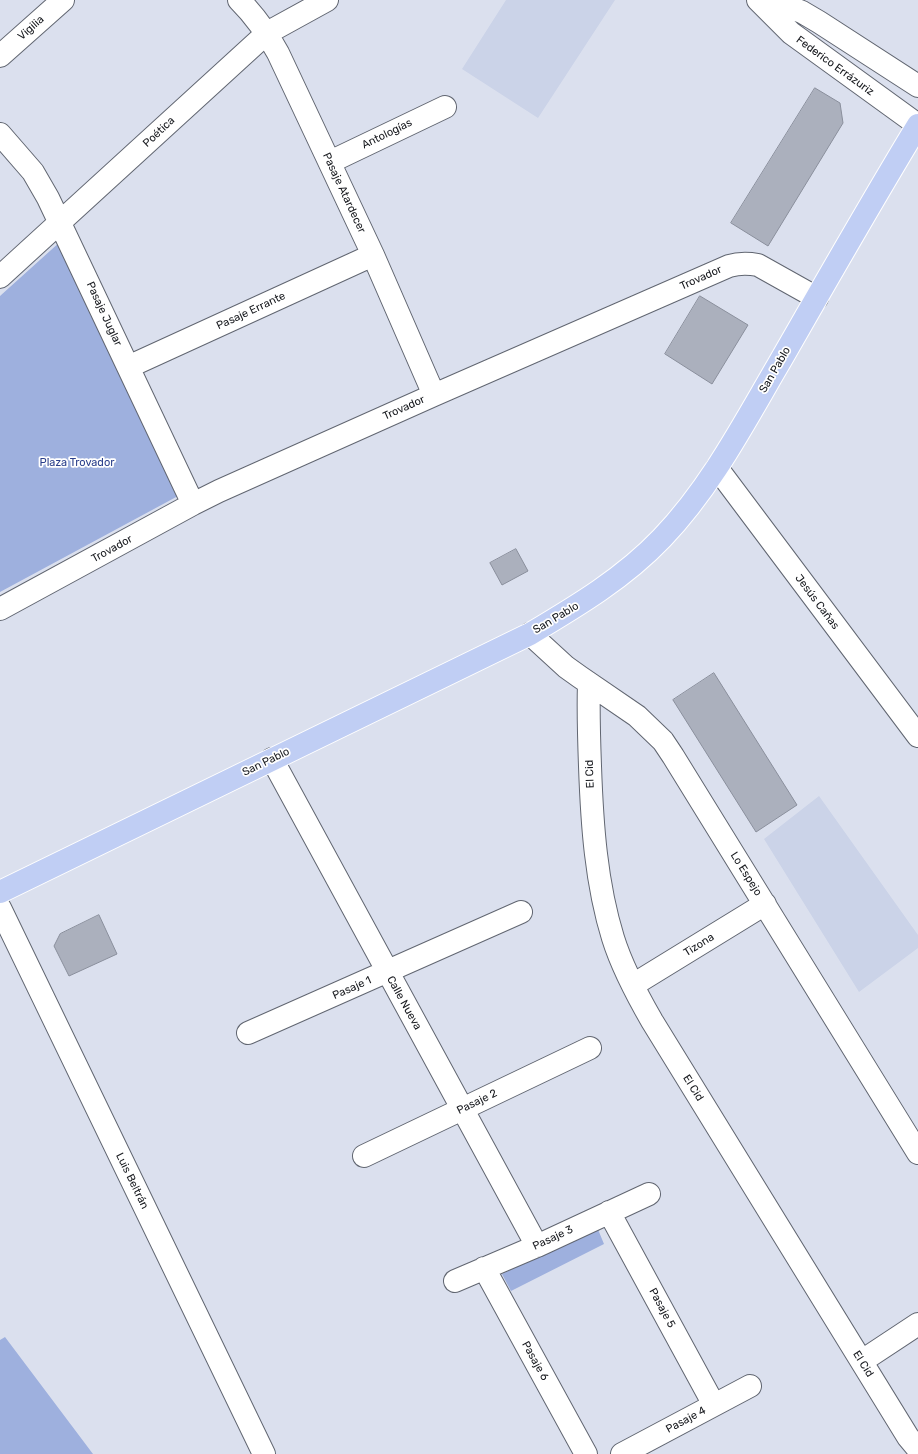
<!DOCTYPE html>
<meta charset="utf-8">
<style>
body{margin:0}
canvas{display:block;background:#dbe0ee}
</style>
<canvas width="918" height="1454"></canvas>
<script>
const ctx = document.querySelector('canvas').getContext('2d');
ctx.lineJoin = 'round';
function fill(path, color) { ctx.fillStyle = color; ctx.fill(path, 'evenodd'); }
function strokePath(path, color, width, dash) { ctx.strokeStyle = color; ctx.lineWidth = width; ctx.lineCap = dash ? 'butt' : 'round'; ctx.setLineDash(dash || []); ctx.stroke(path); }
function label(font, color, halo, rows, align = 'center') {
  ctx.font = font + ' Rubik,sans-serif'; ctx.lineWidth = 3.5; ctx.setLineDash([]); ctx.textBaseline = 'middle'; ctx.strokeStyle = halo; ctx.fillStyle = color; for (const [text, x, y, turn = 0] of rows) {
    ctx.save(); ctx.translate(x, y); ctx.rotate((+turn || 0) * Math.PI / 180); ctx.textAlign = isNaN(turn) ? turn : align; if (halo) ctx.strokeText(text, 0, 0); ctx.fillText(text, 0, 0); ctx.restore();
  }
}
const built = new Path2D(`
 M 506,0 L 615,0 L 538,118 L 462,69 Z
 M 819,796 L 918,935 L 918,948 L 859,992 L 764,839 Z`);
const green = new Path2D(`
 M 61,241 L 178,496 L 0,592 L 0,296 Z
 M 597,1227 L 604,1244 L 511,1291 L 502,1274 Z
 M 5,1337 L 93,1454 L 0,1454 L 0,1340 Z`);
const building = new Path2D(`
 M 815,88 L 840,103 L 843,123 L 768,246 L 731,223 Z
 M 700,296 L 748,325 L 712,384 L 665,354 Z
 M 516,549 L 528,571 L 502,585 L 490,563 Z
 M 714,673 L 797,805 L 756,832 L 673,700 Z
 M 99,915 L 117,954 L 69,976 L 54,946 L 60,934 Z`);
const minor = new Path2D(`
 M 239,0 C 256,17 267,33 278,53 L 373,255 L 434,395
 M 758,0 L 791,33 L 918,125
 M 773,0 L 802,12 L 819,22 L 918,86
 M 0,56 L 63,0
 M 0,134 L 33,172 L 48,198 L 193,504
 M 330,162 L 445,107
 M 0,277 L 267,33 L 327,0
 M 128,367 L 373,255
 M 717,468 L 918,736
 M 0,609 L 193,504 L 219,491 L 434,395 L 729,266 C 739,263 747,263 758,265 L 817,298
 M 530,634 L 566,667 L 580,677 L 637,716 L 663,741 L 673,756 L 918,1153
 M 589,684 C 588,712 589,739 590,766 C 592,824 596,883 613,938 C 622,967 637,995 652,1021 L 908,1437 L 918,1449
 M 272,759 L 537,1246
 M 0,908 L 264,1454
 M 633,985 L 765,904
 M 248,1033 L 521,912
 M 364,1156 L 590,1048
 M 609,1212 L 714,1405
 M 484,1268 L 586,1454
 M 455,1281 L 537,1246 L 649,1194
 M 862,1361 L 918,1324
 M 622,1454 L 750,1386`);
const major = new Path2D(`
 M 0,892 L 530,634 C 577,606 624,578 662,538 C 710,488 743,425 778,365 C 824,285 870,204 918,125`);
const streetNames = [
 ["Vigilia",31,28,-42],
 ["Federico Errázuriz",835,66,36],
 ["Poética",159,132,-43],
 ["Antologías",387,134,-26],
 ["Pasaje Atardecer",344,193,65],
 ["Trovador",701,278,-24],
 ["Pasaje Errante",251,311,-25],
 ["Pasaje Juglar",104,314,65],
 ["San Pablo",775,370,-60],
 ["Trovador",404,408,-24],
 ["Trovador",112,549,-29],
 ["Jesús Cañas",817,602,53],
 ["San Pablo",556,618,-31],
 ["San Pablo",266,762,-26],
 ["El Cid",590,774,-92],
 ["Lo Espejo",746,874,58],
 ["Tizona",699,945,-32],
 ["Pasaje 1",352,988,-24],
 ["Calle Nueva",404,1003,61],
 ["El Cid",693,1088,58],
 ["Pasaje 2",477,1102,-26],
 ["Luis Beltrán",132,1181,64],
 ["Pasaje 3",553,1238,-25],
 ["Pasaje 5",662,1308,62],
 ["Pasaje 6",535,1361,61],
 ["El Cid",863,1364,58],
 ["Pasaje 4",686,1420,-28]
];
const parkNames = [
 ["Plaza Trovador",77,463]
];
fill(built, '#cbd3e8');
fill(green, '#9eb0de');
fill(building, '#abb0bd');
strokePath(building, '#8a8f9c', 1);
strokePath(minor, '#616671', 24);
strokePath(major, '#fff', 24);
strokePath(minor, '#fff', 22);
strokePath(major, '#c0cef4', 22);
label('11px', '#16181d', '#fff', streetNames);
label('11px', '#2a3f8b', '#fff', parkNames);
</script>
